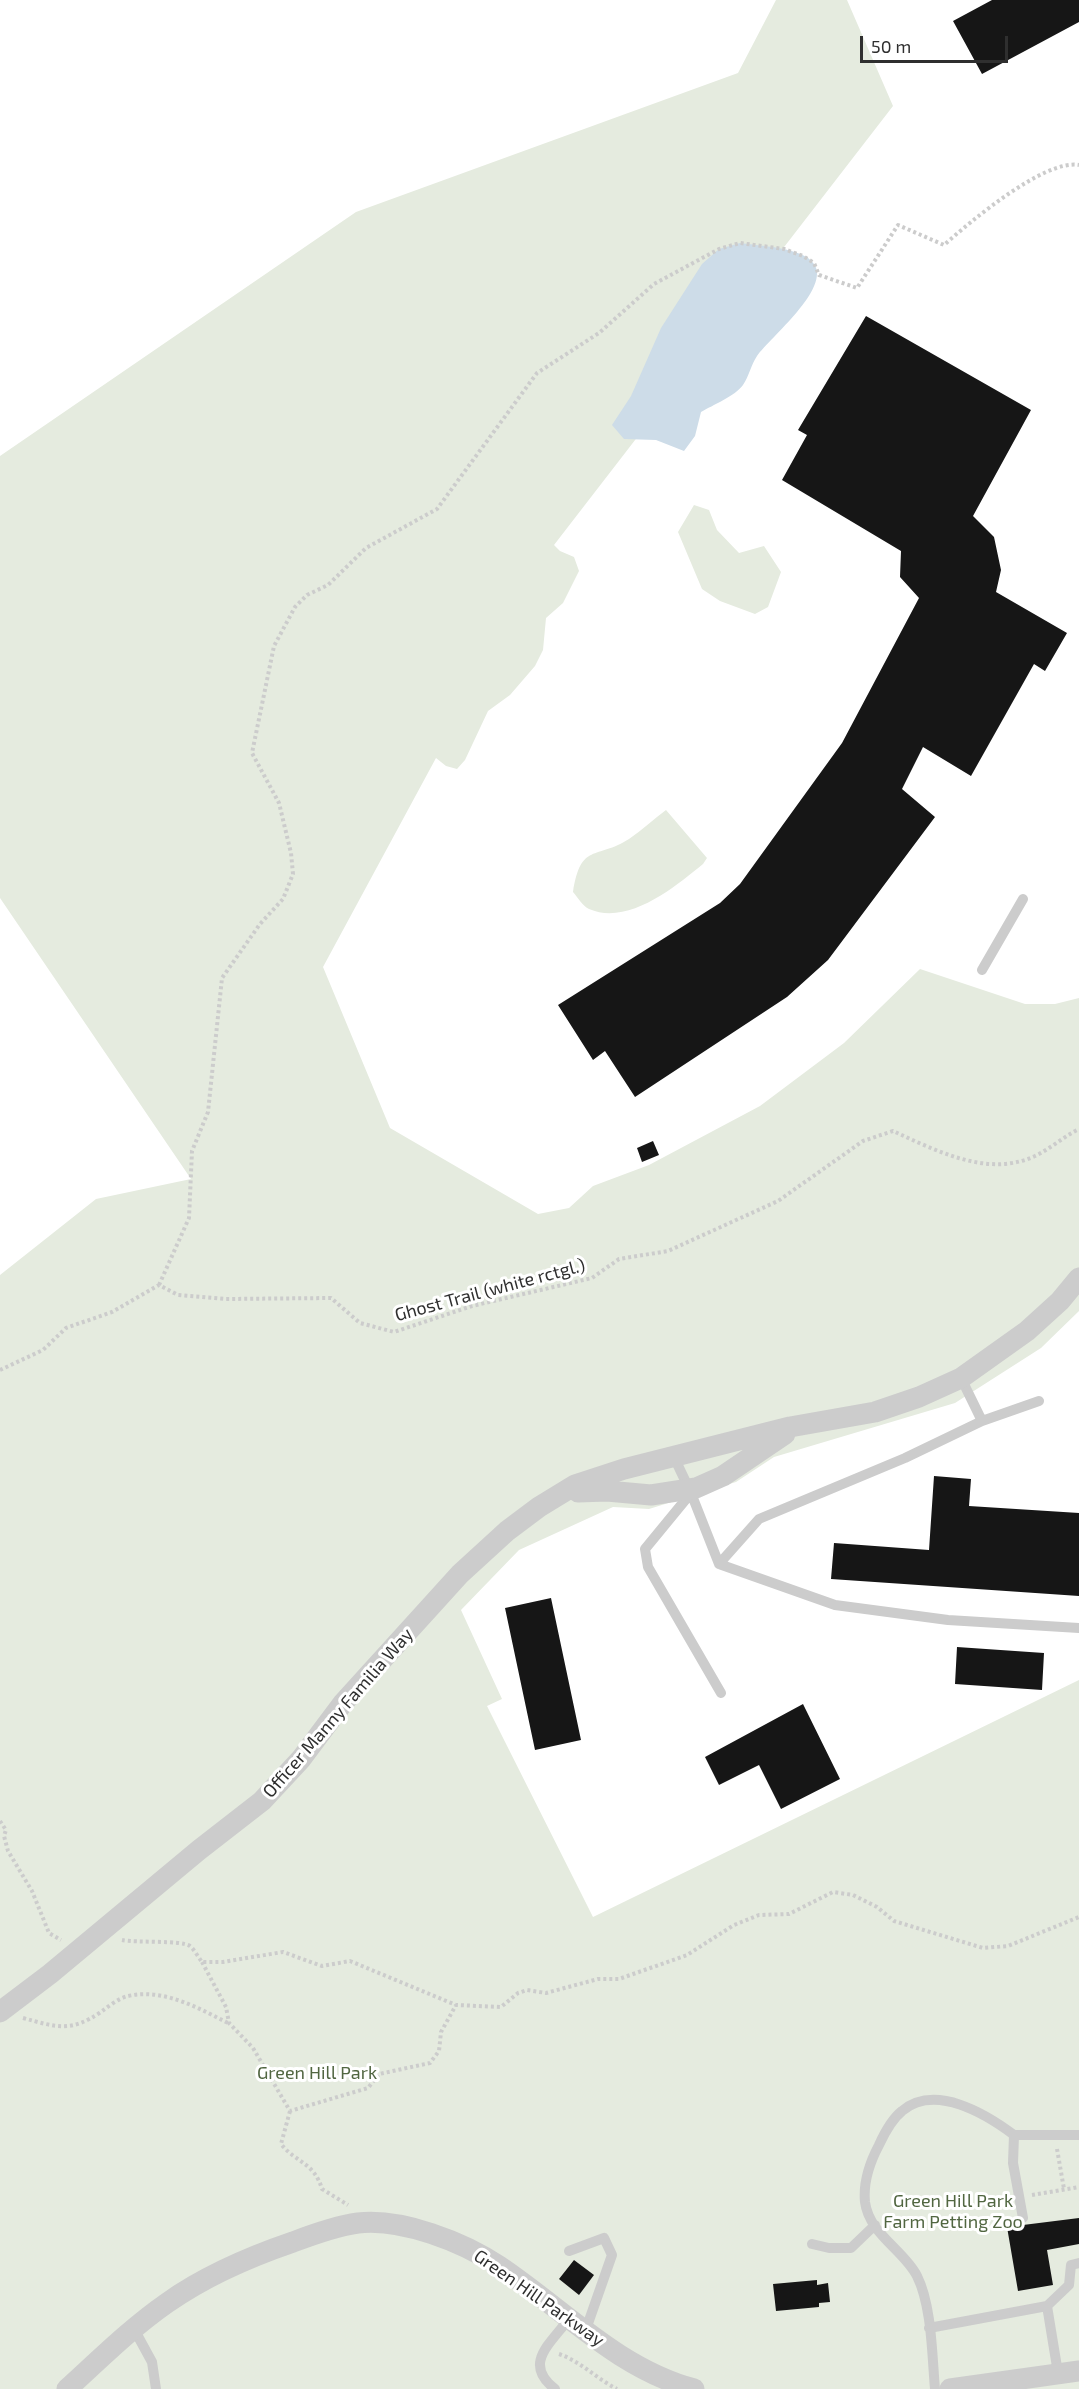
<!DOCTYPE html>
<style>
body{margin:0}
#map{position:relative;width:1079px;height:2389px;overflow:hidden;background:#fff;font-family:"Exo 2",sans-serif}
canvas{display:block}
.scale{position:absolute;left:860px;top:36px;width:148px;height:27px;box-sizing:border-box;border:3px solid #2f2f2f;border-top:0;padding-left:8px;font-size:18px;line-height:21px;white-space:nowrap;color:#2f2f2f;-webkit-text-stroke:4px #fff;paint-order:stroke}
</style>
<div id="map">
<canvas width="1079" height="2389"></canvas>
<div class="scale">50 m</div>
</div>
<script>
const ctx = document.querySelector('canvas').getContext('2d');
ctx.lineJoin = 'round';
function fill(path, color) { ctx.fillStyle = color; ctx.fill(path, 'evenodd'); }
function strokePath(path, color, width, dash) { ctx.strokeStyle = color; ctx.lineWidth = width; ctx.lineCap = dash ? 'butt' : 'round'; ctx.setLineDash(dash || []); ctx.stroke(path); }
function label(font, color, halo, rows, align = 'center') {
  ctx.font = font + ' "Exo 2",sans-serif'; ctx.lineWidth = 6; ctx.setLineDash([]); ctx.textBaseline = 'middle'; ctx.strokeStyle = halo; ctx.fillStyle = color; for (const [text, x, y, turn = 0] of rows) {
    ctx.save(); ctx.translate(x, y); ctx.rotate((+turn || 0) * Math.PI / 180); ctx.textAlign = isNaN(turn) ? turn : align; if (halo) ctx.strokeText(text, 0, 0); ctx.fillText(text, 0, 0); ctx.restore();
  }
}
const green = new Path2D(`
 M 776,0 L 847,0 L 893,106 L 554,545 L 560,551 L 574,557 L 579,571 L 563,603 L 546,618 L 543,650 L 535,666 L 510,695 L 488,711 L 465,760 L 457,769 L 446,766 L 436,758 L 323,967 L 390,1128 L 538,1214 L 569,1208 L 593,1186 L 649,1165 L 760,1106 L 844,1043 L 920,969 L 1025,1004 L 1055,1004 L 1079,998 L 1079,1311 L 1041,1348 L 955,1403 L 774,1457 L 736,1482 L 649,1509 L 613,1507 L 519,1550 L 461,1610 L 502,1699 L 487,1706 L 593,1917 L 1079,1680 L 1079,2389 L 0,2389 L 0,1275 L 96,1199 L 191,1179 L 0,898 L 0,456 L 356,212 L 738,73 Z
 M 694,505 L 709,510 L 717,530 L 739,553 L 764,546 L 781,572 L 768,607 L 755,614 L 720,601 L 702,589 L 678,532 Z
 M 666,810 L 707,858 L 703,864 C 675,887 628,926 589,909 C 583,906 578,898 573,892 C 581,842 596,860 629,839 C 642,830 654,819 666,810 Z`);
const water = new Path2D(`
 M 740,243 C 758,246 803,247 814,264 C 831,288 771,337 757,356 C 751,365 749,376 743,385 C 735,396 713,405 701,412 L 695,436 L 684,451 L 656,440 L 624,439 L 612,425 L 631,396 L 661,328 L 702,264 L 719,249 Z`);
const building = new Path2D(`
 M 992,0 L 1079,0 L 1079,22 L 982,74 L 953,21 Z
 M 866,316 L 1031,410 L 973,516 L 994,537 L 1001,570 L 996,592 L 1067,633 L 1045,671 L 1034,664 L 971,776 L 923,747 L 902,789 L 935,817 L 828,960 L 787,997 L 635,1097 L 605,1051 L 593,1060 L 558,1005 L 720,903 L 740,884 L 842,743 L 919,598 L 900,577 L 901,551 L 782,480 L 807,435 L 798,430 Z
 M 653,1141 L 659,1155 L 642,1162 L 637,1148 Z
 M 934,1476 L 971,1479 L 969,1506 L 1079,1513 L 1079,1596 L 831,1579 L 834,1543 L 929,1550 Z
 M 551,1598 L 581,1740 L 535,1750 L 505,1608 Z
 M 957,1647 L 1044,1653 L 1042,1690 L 955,1684 Z
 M 803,1704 L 840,1779 L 781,1809 L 759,1765 L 719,1785 L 705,1757 Z
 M 1079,2218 L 1079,2244 L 1047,2250 L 1053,2285 L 1018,2291 L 1007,2227 Z
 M 574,2260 L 594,2275 L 579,2295 L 559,2279 Z
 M 817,2280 L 817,2285 L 828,2283 L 830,2302 L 819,2303 L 819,2307 L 776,2311 L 773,2284 Z`);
const path = new Path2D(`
 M 159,1285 L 189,1218 L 192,1151 L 208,1112 L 222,978 L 260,924 L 283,899 L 293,874 L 291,853 L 279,803 L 252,753 L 274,646 L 295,607 L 307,595 L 328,585 L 366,548 L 437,509 L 537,373 L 599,333 L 654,284 L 719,249 L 740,243 L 784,249 L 803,256 L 814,263 L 819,275 L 857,288 L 898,225 L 944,245 C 970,222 1044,159 1079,165
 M 0,1370 L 43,1350 L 66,1328 L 112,1312 L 159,1285 L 178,1295 L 225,1299 L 331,1298 L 360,1323 L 394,1332 L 472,1306 L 592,1278 L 619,1259 L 668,1251 L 778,1201 L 863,1141 L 893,1131 C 937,1151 988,1178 1035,1156 C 1050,1149 1063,1137 1079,1129
 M 0,1821 L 6,1830 L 4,1836 L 8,1851 L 32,1891 L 49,1933 L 61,1940
 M 122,1940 C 137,1943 181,1940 190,1946 C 194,1949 198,1957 202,1962 L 223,1962 L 283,1952 L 322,1966 L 350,1961 L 456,2005 L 501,2007 L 518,1993 L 527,1990 L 546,1993 L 598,1979 L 619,1979 L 687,1955 L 734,1925 L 759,1915 L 789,1914 L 833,1892 L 853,1895 L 877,1907 L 894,1921 L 983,1948 L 1008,1946 L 1079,1917
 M 202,1962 L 226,2007 L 229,2023 L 253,2048 L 290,2111 L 368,2088 L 379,2074 L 430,2063 L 439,2051 L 441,2032 L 456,2005
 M 23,2018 C 56,2027 70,2033 101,2012 C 109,2006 119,1998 128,1996 C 164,1988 198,2008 228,2023
 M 290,2111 L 281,2144 C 296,2163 314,2162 322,2189 L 348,2205
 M 1057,2149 L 1064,2189
 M 1032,2195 L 1079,2187
 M 559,2354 C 580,2361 597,2379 617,2389`);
const service = new Path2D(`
 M 982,970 L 1023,899
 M 961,1378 L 982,1421
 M 673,1455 L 691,1493 L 719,1564 L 835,1605 L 948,1620 L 1079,1628
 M 691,1493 L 645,1549 L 648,1567 L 721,1693
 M 719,1564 L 759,1519 L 905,1458 L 982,1421 L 1039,1401
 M 1014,2135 L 1079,2135
 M 812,2244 L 829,2248 L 851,2248 L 875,2225
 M 569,2251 L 604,2238 L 612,2255 L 585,2332
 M 1047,2306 L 1069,2285 L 1071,2265 L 1079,2263
 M 929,2328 L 1047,2306 L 1058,2373
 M 134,2329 L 152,2362 L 156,2389
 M 555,2389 C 523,2364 549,2345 568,2320
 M 935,2389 C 932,2356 932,2306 917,2276 C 904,2250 869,2234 865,2202 C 863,2182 870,2162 879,2145 C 884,2134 892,2119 902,2111 C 935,2083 986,2114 1014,2135 L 1013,2163 L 1023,2218`);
const minor = new Path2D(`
 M 578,1492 L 607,1491 L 651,1495 L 696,1488 L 723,1476 L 785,1434
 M 0,2012 L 50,1974 L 199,1850 L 262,1801 L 301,1759 L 343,1703 L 460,1574 L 507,1531 L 539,1507 L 575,1485 L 624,1469 L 790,1427 L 875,1412 L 919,1397 L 961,1378 L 1027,1331 L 1060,1301 L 1079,1278
 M 67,2389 C 99,2360 131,2328 167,2303 C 205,2276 249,2257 293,2242 C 314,2234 336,2226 358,2223 C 402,2218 463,2242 499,2266 C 562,2308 618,2369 694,2389
 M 950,2389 L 1079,2371`);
const streetNames = [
 ["Ghost Trail (white rctgl.)",490,1290,-15],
 ["Officer Manny Familia Way",338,1713,-49],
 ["Green Hill Parkway",539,2298,35]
];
const parkNames = [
 ["Green Hill Park",317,2073],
 ["Green Hill Park",953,2201],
 ["Farm Petting Zoo",953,2222]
];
fill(green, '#e5ebdf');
fill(water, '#cddce8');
fill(building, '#161616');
strokePath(path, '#ccc', 4, [3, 3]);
strokePath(service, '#ccc', 10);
strokePath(minor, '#ccc', 21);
label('18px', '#2f2f2f', '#fff', streetNames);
label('18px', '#516641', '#fff', parkNames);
</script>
